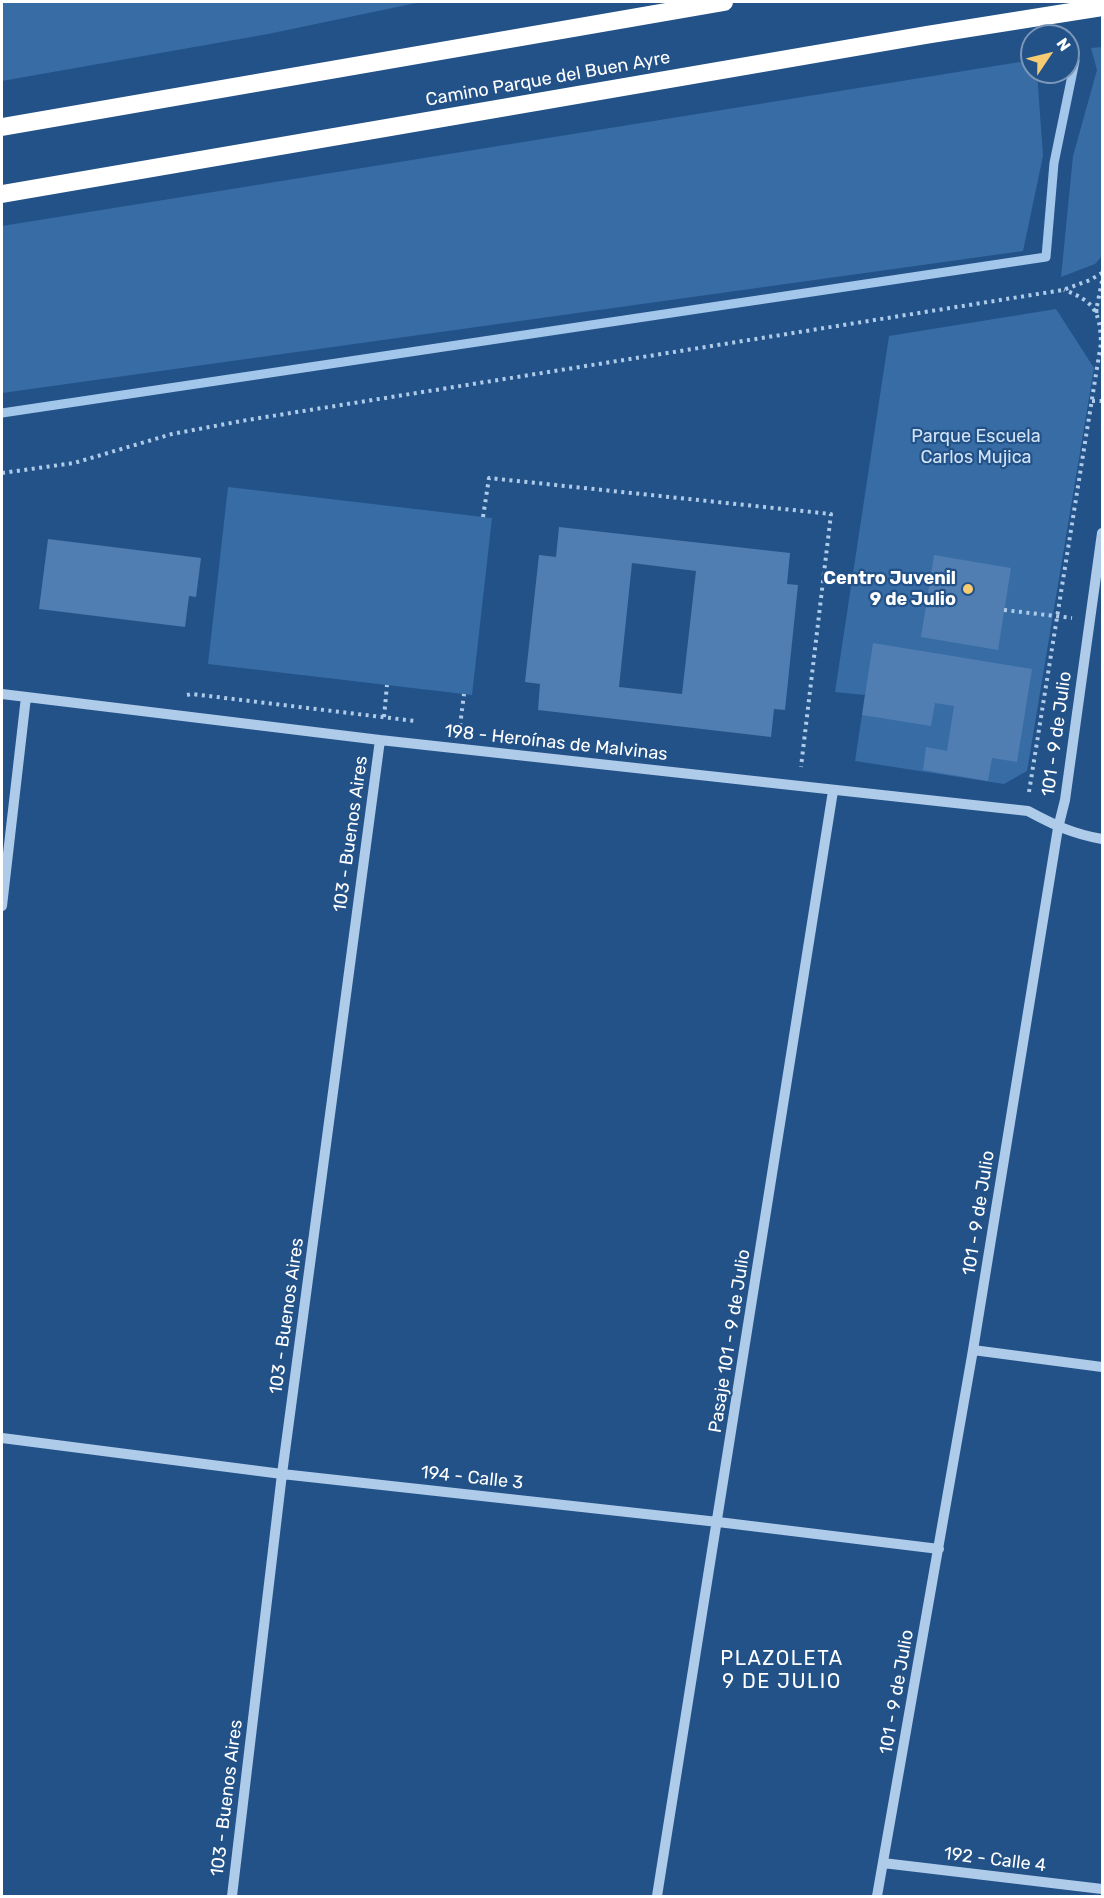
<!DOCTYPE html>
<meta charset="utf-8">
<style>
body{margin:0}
#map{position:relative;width:1104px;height:1898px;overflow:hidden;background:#235288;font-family:Rubik,sans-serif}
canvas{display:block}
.frame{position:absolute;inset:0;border:3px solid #fff;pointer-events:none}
.north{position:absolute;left:1020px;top:24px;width:60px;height:60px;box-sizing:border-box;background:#235288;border:2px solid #7b97b8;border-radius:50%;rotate:55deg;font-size:16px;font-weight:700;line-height:24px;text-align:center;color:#fff}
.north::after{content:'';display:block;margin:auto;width:21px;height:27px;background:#f5cc72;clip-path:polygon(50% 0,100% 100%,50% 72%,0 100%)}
</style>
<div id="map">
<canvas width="1104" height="1898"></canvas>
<div class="frame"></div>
<div class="north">N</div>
</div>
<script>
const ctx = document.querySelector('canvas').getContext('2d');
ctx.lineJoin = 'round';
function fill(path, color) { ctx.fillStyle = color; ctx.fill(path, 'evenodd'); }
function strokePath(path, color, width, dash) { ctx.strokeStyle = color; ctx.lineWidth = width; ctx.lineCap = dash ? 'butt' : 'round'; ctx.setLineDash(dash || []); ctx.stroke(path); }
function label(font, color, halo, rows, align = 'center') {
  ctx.font = font + ' Rubik,sans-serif'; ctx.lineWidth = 4.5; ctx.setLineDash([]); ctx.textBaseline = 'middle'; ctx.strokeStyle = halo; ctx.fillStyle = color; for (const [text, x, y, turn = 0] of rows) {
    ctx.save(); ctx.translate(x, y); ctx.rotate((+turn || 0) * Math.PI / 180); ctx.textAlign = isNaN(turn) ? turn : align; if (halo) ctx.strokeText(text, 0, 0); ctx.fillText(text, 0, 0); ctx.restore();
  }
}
const green = new Path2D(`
 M 2,2 L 421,2 L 268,34 L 2,81 Z
 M 1102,47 L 1102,256 L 1095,264 L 1061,277 L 1073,156 L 1097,70 L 1091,48 Z
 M 1032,60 L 1032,72 L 1037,72 L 1043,156 L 1023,251 L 2,393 L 2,226 Z
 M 1056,309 L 1094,368 L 1027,771 L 1004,784 L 855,761 L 865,695 L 835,692 L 889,336 Z
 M 228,487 L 492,518 L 472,695 L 208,664 Z`);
const stream = new Path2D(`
 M 2,413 L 1046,257 L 1054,163 L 1075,61`);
const building = new Path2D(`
 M 559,527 L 790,553 L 787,584 L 798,585 L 785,710 L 774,709 L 771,737 L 538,710 L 540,684 L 525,682 L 539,555 L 556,557 ZM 632,563 L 696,571 L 682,694 L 619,687 Z
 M 48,539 L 201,558 L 196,597 L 189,596 L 185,627 L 39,609 Z
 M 934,555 L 1011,568 L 998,650 L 921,637 Z
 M 873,643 L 1032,669 L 1017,762 L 992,758 L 988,781 L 923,770 L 926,747 L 947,751 L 954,706 L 935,703 L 931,726 L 862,715 Z`);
const path = new Path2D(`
 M 1102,281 L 1096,311 L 1102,311
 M 1092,401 L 1102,401
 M 2,473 L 74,463 L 172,434 L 247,420 L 1063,290 L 1090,280 L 1102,273
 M 483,517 L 489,478 L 831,514 L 801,767
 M 1004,610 L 1072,618
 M 187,695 L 192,694 L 415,721
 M 384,717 L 387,685
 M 460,726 L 464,694
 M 1029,792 L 1101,343 C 1100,311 1094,301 1064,290`);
const minor = new Path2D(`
 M 2,694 L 380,740 L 1028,811 C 1054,825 1073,834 1102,839
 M 2,906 L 26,697
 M 973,1350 L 1102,1367
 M 2,1438 L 282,1474 L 718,1522 L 939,1549
 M 883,1863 L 1102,1889
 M 232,1896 L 282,1474 L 380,740
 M 657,1896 L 833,791
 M 877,1896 L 973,1350 L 1058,828 L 1065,800 L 1102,533`);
const highway = new Path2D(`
 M 2,127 L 724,2
 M 2,194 L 926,35 L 1102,7`);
const markers = [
 [968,589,6,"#f5cc72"]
];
const streetNames = [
 ["Camino Parque del Buen Ayre",548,79,-10],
 ["101 - 9 de Julio",1057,734,-82],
 ["198 - Heroínas de Malvinas",556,743,6],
 ["103 - Buenos Aires",351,834,-82],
 ["101 - 9 de Julio",979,1213,-81],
 ["103 - Buenos Aires",287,1316,-82],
 ["Pasaje 101 - 9 de Julio",730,1341,-81],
 ["194 - Calle 3",472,1478,6],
 ["101 - 9 de Julio",897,1692,-80],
 ["103 - Buenos Aires",227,1798,-83],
 ["192 - Calle 4",995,1860,7]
];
const parkNames = [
 ["Parque Escuela",976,437],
 ["Carlos Mujica",976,458]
];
const poiNames = [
 ["Centro Juvenil",956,579],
 ["9 de Julio",956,600]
];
const neighbourhoodNames = [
 ["PLAZOLETA",782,1659],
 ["9 DE JULIO",782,1682]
];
fill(green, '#376ca5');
strokePath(stream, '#a3c6eb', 9);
fill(building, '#507eb2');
strokePath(path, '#afcbea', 4, [3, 4.5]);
strokePath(minor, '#afcbea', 10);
strokePath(highway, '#fff', 18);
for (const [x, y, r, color] of markers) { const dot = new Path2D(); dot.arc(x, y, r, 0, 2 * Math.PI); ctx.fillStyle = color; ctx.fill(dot); strokePath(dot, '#235288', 2); }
label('18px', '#fff', '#235288', streetNames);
label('18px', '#d3e4f7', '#235288', parkNames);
label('bold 18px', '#fff', '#235288', poiNames, 'right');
ctx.letterSpacing = '1.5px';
label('20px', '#fff', '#235288', neighbourhoodNames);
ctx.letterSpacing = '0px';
</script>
